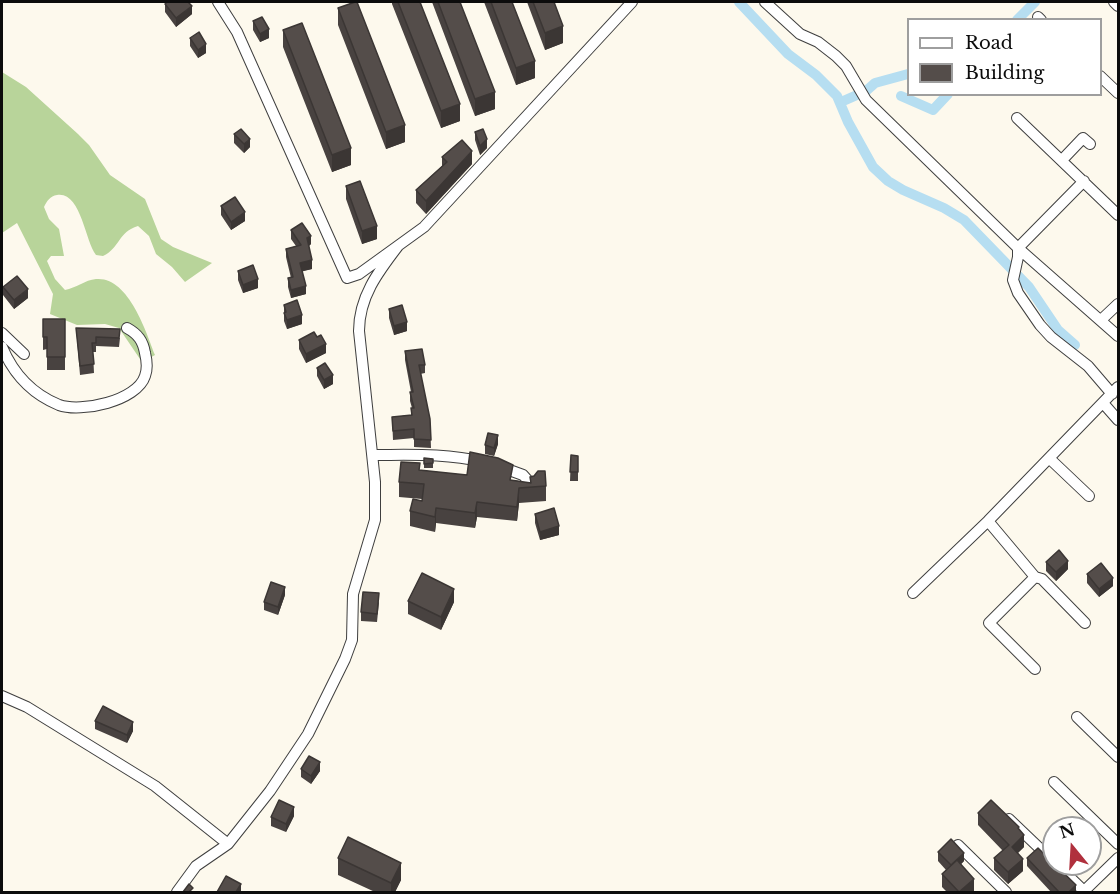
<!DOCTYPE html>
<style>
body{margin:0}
#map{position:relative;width:1120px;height:894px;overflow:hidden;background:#fdf9ed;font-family:"Libre Baskerville",serif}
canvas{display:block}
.frame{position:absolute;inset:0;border:3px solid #0c0c0c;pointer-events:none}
.legend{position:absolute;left:907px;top:18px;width:195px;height:78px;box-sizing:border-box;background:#fff;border:2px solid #9e9e9e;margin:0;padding:8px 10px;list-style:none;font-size:18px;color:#0c0c0c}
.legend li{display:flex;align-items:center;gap:12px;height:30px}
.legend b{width:30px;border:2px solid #9e9e9e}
.north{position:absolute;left:1042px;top:816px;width:60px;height:60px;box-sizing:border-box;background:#fff;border:2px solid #9e9e9e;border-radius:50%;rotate:342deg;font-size:16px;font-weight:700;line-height:24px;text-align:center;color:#0c0c0c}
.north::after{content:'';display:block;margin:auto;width:21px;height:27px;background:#b0303d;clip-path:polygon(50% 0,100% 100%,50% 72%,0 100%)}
</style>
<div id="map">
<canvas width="1120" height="894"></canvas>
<div class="frame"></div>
<ul class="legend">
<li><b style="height:8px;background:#fff"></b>Road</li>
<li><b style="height:16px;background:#544d4a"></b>Building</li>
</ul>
<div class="north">N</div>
</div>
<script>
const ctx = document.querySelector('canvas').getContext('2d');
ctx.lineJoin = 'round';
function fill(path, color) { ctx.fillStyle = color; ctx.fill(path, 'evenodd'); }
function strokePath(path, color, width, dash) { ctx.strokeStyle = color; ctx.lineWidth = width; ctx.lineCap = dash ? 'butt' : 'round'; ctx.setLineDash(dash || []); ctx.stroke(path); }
const forest = new Path2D(`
 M 2,72 L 26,87 L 78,134 L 89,145 L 110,175 L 145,199 L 161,239 L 173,247 L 212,263 L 185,282 L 172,267 L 156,254 L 149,236 L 138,226 C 118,232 120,248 103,256 L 96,255 C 85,241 81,191 57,195 C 50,196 47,201 44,207 L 49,219 L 59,229 L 64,256 L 51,256 L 47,261 L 55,279 L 65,290 C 76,288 85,280 96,279 C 128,276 146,331 155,355 L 142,362 L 119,328 L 105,324 L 77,325 L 50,314 L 53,294 L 17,223 L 2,233 Z`);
const canal = new Path2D(`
 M 739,2 L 788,54 L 816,75 L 837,96 L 848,122 L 873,167 L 888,181 L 903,190 L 944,208 L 964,220 L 1029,287 L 1058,330 L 1075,345
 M 1017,20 L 1035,2
 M 901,96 L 933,110 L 948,94
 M 841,102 L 866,91 L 875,83 L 908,74`);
const minor = new Path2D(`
 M 218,2 L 237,32 L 347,278 L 359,274 L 424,227 L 632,2
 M 765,2 L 800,34 L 818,42 L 836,56 L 846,66 L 866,100 L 1018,248 L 1118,336
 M 1114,2 L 1118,6
 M 1038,17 L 1041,20
 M 1100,76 L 1118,93
 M 1017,118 L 1118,215
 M 1062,160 L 1083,138 L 1090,144
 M 1018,248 L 1018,257 L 1013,280 L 1018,293 L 1040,325 L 1051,337 L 1088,366 L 1112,394
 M 1018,248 L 1084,181
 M 1101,320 L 1118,304
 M 2,333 L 24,354
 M 2,347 C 13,373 32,394 59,405 C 81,413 137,401 145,376 C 148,368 147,361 145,353 C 143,341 138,334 127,328
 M 1103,403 L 1118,420
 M 373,455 C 410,455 446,453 483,462
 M 1050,459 L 1089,496
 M 501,467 L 523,475 L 531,484
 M 988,521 L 1035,577 L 989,623 L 1035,669
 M 1035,577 L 1042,579 L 1085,623
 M 913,593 L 988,521 L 1118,387
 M 2,696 L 27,707 L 155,786 L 228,844
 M 1077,717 L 1118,757
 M 1054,782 L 1118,844
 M 1009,819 L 1054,862
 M 958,845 L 1006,892
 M 1056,864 L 1084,891
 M 177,892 L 196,866 L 228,844 L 270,791 L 308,734 L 345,659 L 352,640 L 353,594 L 375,520 L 375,482 L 359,331 C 359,297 378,272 398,246
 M 1083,892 L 1118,858`);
const wall = new Path2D(`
 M 392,2 L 420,2 L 460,121 L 441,128 L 392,4 Z
 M 432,2 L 460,2 L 495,109 L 475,116 Z
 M 484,2 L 512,2 L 535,78 L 516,85 Z
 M 527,2 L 554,2 L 563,43 L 545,50 Z
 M 165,4 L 192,14 L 176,27 L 165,12 Z
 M 338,8 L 405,142 L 386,149 L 338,25 Z
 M 253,21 L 269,38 L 260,42 L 253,30 Z
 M 283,30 L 351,165 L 332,172 L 283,47 Z
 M 190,38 L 206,53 L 198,58 L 190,46 Z
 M 475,132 L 487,148 L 480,155 L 475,140 Z
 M 234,134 L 250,147 L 244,153 L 234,143 Z
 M 442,157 L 472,164 L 426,214 L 416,203 L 416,190 L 442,166 Z
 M 346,186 L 377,239 L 362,244 L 346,199 Z
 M 221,206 L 245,221 L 231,230 L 221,215 Z
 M 291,230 L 311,244 L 309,246 L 312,269 L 302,271 L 306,294 L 291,298 L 288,287 L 288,278 L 291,278 L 286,257 L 286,249 L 296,246 L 291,239 Z
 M 238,271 L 258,288 L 243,293 L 238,280 Z
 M 3,287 L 28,298 L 14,309 L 3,295 Z
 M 284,305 L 302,324 L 287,329 L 284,321 Z
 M 389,309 L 407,331 L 394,335 L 389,318 Z
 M 43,319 L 65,319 L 65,370 L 47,370 L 47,349 L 43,350 Z
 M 76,328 L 120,338 L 119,347 L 96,346 L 96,352 L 93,352 L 94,373 L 80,375 Z
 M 299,340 L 326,353 L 306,363 L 299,349 Z
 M 405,351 L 425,365 L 425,373 L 420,374 L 430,419 L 431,448 L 414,447 L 414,438 L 393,440 L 392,417 L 411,415 L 411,408 L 412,408 L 410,401 L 410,392 L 411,392 L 405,360 Z
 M 317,368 L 333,384 L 324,389 L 317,376 Z
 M 498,444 L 494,456 L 485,454 L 485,445 Z
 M 571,455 L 578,456 L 578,481 L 570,481 Z
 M 424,458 L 433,459 L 433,468 L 424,468 Z
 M 420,470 L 513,480 L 546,486 L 546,501 L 519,503 L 517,521 L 477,517 L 475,528 L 436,523 L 435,532 L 410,526 L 410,511 L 422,501 L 422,499 L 399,497 L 399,482 Z
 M 535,514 L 559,535 L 540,540 L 535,523 Z
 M 1119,545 L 1119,557 L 1117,555 L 1117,547 Z
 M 1046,562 L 1068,569 L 1056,581 L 1046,571 Z
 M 1087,574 L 1113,586 L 1099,597 L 1087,583 Z
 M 285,595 L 278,615 L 264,610 L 264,602 Z
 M 408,601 L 454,602 L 441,630 L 408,614 Z
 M 379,602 L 377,622 L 361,621 L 361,612 Z
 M 95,721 L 133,731 L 127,743 L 95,729 Z
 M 301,769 L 320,771 L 311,784 L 301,777 Z
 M 978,813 L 1019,830 L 1024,847 L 1018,853 L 1023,871 L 1008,884 L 994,870 L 994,858 L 1003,851 L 978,825 Z
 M 294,816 L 286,832 L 271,826 L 271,817 Z
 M 938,852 L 964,861 L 961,864 L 974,891 L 973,892 L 947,892 L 942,887 L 942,874 L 946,870 L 938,861 Z
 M 338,858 L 401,880 L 395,892 L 375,892 L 338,875 Z
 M 1027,858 L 1076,892 L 1051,892 L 1027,866 Z`);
const shadedWall = new Path2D(`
 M 192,6 L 192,14 L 176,27 L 176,18 Z
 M 563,26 L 563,43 L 545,50 L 545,33 Z
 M 269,29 L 269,38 L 260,42 L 260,34 Z
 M 206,44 L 206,53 L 198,58 L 198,50 Z
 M 535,61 L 535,78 L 516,85 L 516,68 Z
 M 495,92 L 495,109 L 475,116 L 475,99 Z
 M 460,104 L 460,121 L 441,128 L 441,111 Z
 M 405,125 L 405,142 L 386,149 L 386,132 Z
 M 250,139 L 250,147 L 244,153 L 244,144 Z
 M 487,139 L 487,148 L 480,155 L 480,146 Z
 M 351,148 L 351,165 L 332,172 L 332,155 Z
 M 472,151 L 472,164 L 426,214 L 426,201 Z
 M 245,212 L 245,221 L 231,230 L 231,222 Z
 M 377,226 L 377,239 L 362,244 L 362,231 Z
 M 311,236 L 311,244 L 307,247 L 307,238 Z
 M 312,260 L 312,269 L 300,272 L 300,263 Z
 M 258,279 L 258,288 L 243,293 L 243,285 Z
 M 306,286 L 306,294 L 291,298 L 291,290 Z
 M 28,289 L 28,298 L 14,309 L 14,300 Z
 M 302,315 L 302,324 L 287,329 L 287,320 Z
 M 407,322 L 407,331 L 394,335 L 394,326 Z
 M 326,344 L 326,353 L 306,363 L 306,354 Z
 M 333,375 L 333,384 L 324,389 L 324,380 Z
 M 498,435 L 498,444 L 494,456 L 494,448 Z
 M 519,488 L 519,503 L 517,521 L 517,507 Z
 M 477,502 L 477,517 L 475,528 L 475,513 Z
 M 436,508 L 436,523 L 435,532 L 435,517 Z
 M 559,526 L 559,535 L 540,540 L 540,532 Z
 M 1068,561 L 1068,569 L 1056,581 L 1056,572 Z
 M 1113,578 L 1113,586 L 1099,597 L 1099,589 Z
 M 285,587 L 285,595 L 278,615 L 278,607 Z
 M 454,589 L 454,602 L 441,630 L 441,617 Z
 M 133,722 L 133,731 L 127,743 L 127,735 Z
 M 320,762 L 320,771 L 311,784 L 311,776 Z
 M 294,807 L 294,816 L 286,832 L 286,824 Z
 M 1024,835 L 1024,847 L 1012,858 L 1012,847 Z
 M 964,853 L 964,861 L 951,874 L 951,865 Z
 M 1023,859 L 1023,871 L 1008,884 L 1008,872 Z
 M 401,863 L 401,880 L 395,892 L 391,892 L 391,883 Z
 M 974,879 L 974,891 L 973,892 L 959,892 Z
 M 241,884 L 241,892 L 236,892 Z
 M 1076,885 L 1076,892 L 1069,892 Z`);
const building = new Path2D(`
 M 167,2 L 188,2 L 192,6 L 176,18 L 165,4 Z
 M 355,2 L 357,2 L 405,125 L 386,132 L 338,8 Z
 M 398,2 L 420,2 L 460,104 L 441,111 Z
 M 438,2 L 460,2 L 495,92 L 475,99 Z
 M 491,2 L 512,2 L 535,61 L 516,68 Z
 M 533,2 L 554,2 L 563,26 L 545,33 Z
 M 262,17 L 269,29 L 260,34 L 253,21 Z
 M 302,23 L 351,148 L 332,155 L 283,30 Z
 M 199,32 L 206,44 L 198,50 L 190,38 Z
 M 241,129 L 250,139 L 244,144 L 234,134 Z
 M 483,129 L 487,139 L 480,146 L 475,132 Z
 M 462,140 L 472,151 L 426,201 L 416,190 L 447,162 L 442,157 Z
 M 360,181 L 377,226 L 362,231 L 346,186 Z
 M 235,197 L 245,212 L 231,222 L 221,206 Z
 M 302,223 L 311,236 L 307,238 L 312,260 L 300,263 L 306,286 L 291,290 L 288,278 L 293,277 L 286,249 L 301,245 L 291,230 Z
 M 253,265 L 258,279 L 243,285 L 238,271 Z
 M 17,276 L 28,289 L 14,300 L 3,287 Z
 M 297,300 L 302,315 L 287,320 L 284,313 L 286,312 L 284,305 Z
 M 402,305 L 407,322 L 394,326 L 389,309 Z
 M 43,319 L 65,319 L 65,357 L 47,357 L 47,337 L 43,337 Z
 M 76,328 L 120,329 L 119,338 L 96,337 L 96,343 L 92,343 L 94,364 L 80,366 Z
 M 314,332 L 317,337 L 321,335 L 326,344 L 306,354 L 299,340 Z
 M 422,349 L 425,365 L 419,365 L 430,419 L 431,440 L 414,439 L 414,429 L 393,431 L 392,417 L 412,415 L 411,408 L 414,408 L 410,392 L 413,392 L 405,351 Z
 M 325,363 L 333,375 L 324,380 L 317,368 Z
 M 488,433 L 498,435 L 494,448 L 485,445 Z
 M 470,452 L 498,458 L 513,465 L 510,480 L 531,483 L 530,477 L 534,476 L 538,471 L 545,471 L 546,486 L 519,488 L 517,507 L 477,502 L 475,513 L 436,508 L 435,517 L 410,511 L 413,499 L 422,501 L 424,484 L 399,482 L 401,462 L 420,463 L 419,470 L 467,475 Z
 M 571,455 L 578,456 L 578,472 L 570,472 Z
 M 424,458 L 433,459 L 433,463 L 424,464 Z
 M 554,508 L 559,526 L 540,532 L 535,514 Z
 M 1059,550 L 1068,561 L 1056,572 L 1046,562 Z
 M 1101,563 L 1113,578 L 1099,589 L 1087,574 Z
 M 422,573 L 454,589 L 441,617 L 408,601 Z
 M 271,582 L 285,587 L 278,607 L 264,602 Z
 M 363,592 L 379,593 L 377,614 L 361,612 Z
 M 103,706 L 133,722 L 127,735 L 95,721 Z
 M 309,756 L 320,762 L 311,776 L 301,769 Z
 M 279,800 L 294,807 L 286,824 L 271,817 Z
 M 991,800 L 1019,827 L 1018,828 L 1024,835 L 1012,847 L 1023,859 L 1008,872 L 994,858 L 1009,845 L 978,813 Z
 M 348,837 L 401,863 L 391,883 L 338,858 Z
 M 951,839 L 964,853 L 951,865 L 938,852 Z
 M 1038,848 L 1076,885 L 1069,892 L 1059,892 L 1027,858 Z
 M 957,860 L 974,879 L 959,892 L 942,874 Z
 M 226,876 L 241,884 L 236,892 L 217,892 Z
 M 189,884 L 193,888 L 189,892 L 183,892 Z`);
fill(forest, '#b8d49a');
strokePath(canal, '#b6def1', 10);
strokePath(minor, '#3f3f3f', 12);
strokePath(minor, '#fff', 10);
fill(wall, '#484240');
fill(shadedWall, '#3b3634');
fill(building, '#544d4a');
strokePath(building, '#3b3634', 1.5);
</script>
